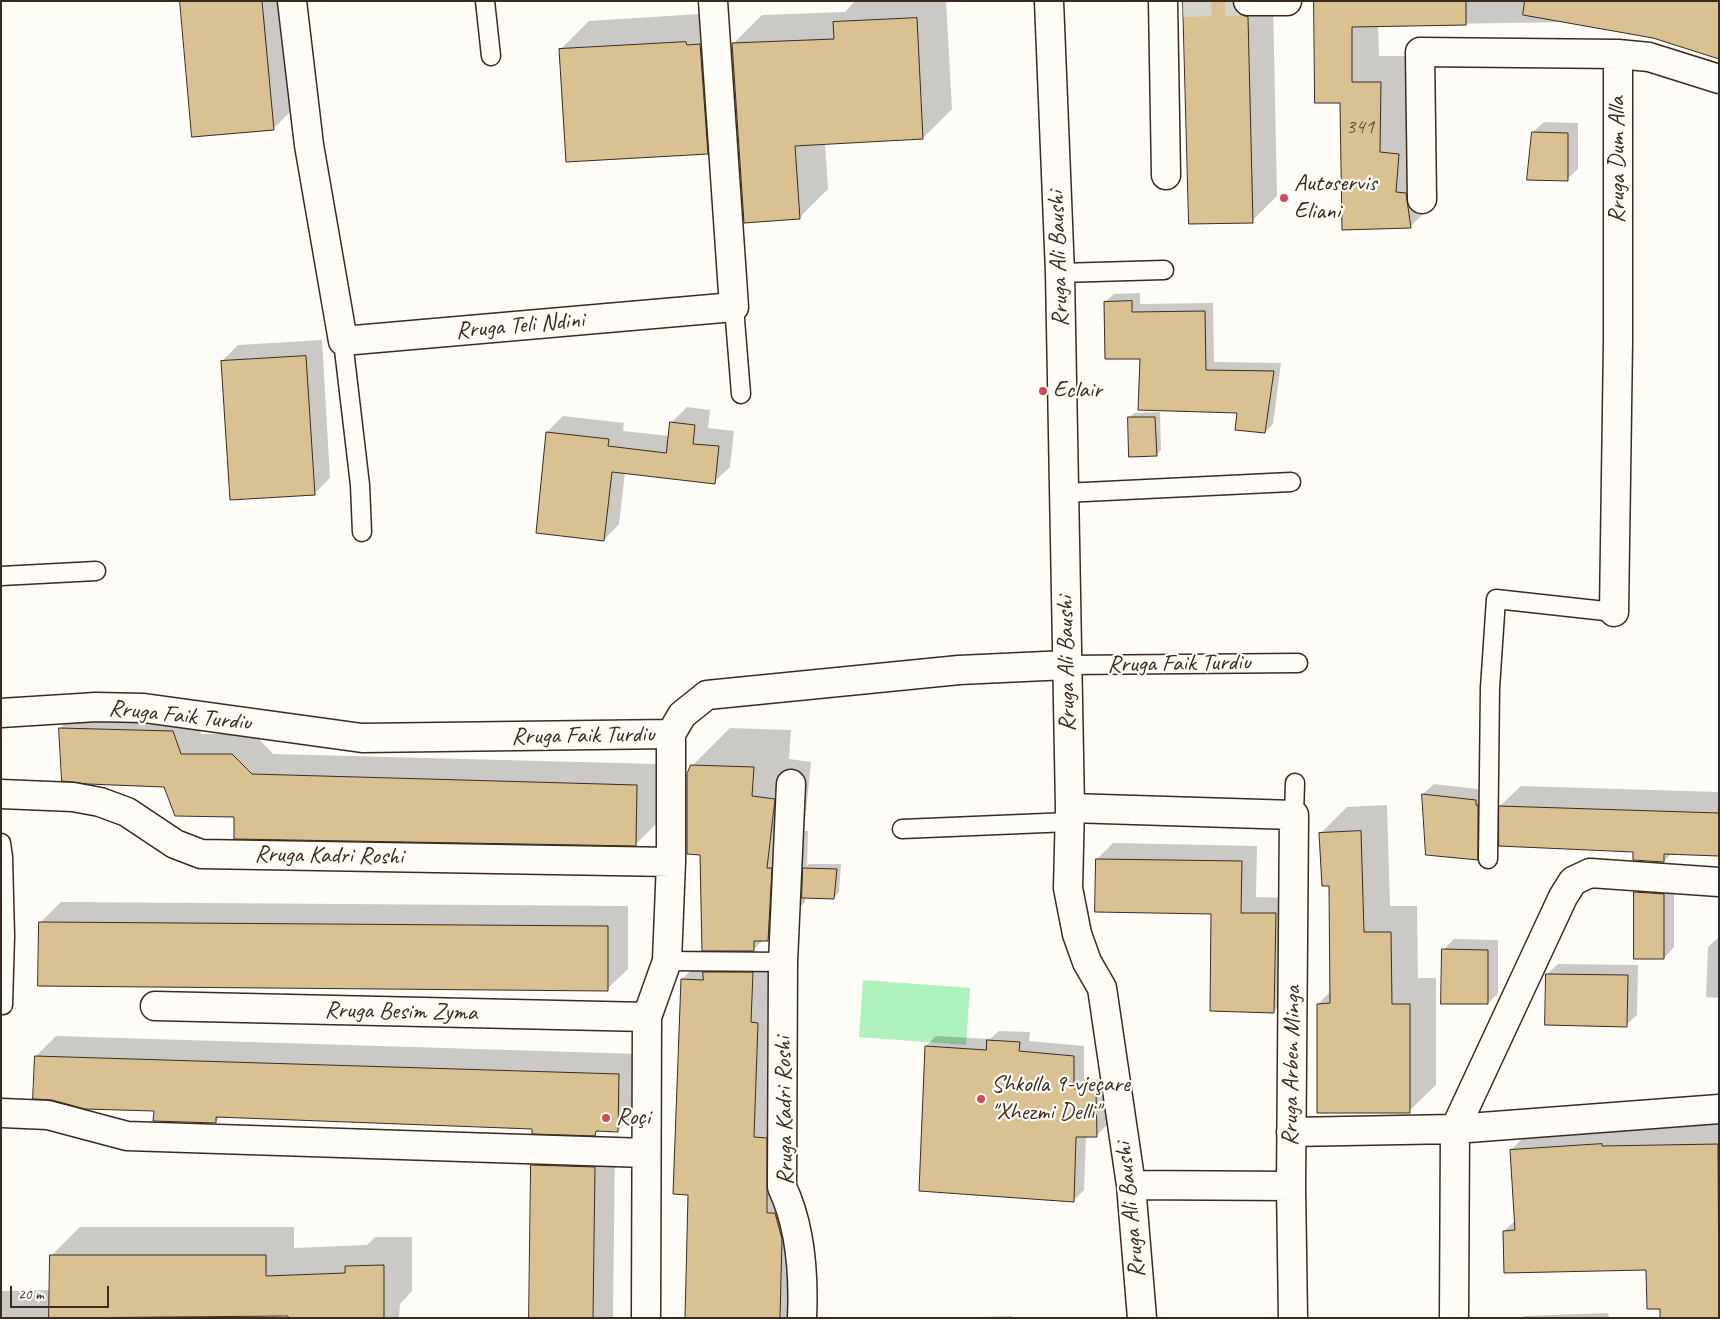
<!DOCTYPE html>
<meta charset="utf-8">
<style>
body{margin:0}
#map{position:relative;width:1720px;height:1319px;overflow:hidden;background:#fdfcf7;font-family:Caveat,sans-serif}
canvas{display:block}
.frame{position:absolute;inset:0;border:2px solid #3b2a1e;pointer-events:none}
.scale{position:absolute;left:10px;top:1286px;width:99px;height:22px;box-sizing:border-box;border:2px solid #3b2a1e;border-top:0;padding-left:6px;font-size:15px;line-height:18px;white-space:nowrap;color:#3b2a1e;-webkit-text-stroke:4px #fdfcf7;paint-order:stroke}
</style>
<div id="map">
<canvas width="1720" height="1319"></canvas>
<div class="frame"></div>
<div class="scale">20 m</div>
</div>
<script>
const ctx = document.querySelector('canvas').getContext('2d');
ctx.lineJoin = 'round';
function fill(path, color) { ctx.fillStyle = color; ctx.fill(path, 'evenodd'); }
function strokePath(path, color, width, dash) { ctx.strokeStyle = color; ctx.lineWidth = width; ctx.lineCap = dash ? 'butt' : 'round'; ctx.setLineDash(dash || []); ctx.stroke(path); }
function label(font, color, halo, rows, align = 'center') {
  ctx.font = font + ' Caveat,sans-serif'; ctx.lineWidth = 4.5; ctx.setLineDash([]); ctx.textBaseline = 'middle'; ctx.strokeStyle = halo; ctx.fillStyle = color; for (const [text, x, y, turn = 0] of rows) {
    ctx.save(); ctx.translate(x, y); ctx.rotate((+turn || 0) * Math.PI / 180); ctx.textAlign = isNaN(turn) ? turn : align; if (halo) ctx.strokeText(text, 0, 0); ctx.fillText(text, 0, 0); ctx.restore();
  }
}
const green = new Path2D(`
 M 863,980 L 970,988 L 966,1045 L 859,1037 Z`);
const shadow = new Path2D(`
 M 181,1 L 290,1 L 299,103 L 273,129 Z
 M 855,1 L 946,1 L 952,109 L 923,138 L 825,143 L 828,189 L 799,218 L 738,121 L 707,152 L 560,50 L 589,21 L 715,13 L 715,17 L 729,16 L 731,46 L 762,15 L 845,12 Z
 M 1185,1 L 1273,1 L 1277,196 L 1252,221 Z
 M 1316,1 L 1719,1 L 1653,37 L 1570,22 L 1378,25 L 1379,56 L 1407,56 L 1406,125 L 1425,128 L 1433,166 L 1437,200 L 1410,227 L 1341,102 Z
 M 1544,122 L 1578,123 L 1578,169 L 1567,179 L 1533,132 Z
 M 1140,293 L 1140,304 L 1213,303 L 1214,362 L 1281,363 L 1273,424 L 1265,432 L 1238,412 L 1142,358 L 1105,302 L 1114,294 Z
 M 322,340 L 330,478 L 314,494 L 222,361 L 238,345 Z
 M 687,407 L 710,410 L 708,428 L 734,431 L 730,467 L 714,482 L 625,472 L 619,524 L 604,540 L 547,432 L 563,416 L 624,423 L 623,431 L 669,436 L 671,423 Z
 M 1160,412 L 1161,450 L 1156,455 L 1129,418 L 1134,413 Z
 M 81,708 L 194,711 L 201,734 L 253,733 L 273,754 L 657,764 L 656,824 L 635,845 L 236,816 L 165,786 L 60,729 Z
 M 730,728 L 791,730 L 789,759 L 811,762 L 804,831 L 808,831 L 807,866 L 809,864 L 841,864 L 839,892 L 834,898 L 805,896 L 805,902 L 768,940 L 763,940 L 751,952 L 773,952 L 800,1318 L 686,1318 L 689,1194 L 682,979 L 703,959 L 717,959 L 727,950 L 702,854 L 692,766 Z
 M 1434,784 L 1486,790 L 1488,848 L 1477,859 L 1423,794 Z
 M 1521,786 L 1719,792 L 1719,855 L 1672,853 L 1664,861 L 1500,806 Z
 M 1387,805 L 1390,906 L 1417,906 L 1418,978 L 1436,978 L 1436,1085 L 1409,1111 L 1318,1004 L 1331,991 L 1330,885 L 1321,833 L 1347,807 Z
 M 1113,843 L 1257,846 L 1256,897 L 1291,898 L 1289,995 L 1274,1011 L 1212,913 L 1097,859 Z
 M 1645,882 L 1674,884 L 1674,947 L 1664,958 L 1635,892 Z
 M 61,902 L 628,906 L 628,969 L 607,989 L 40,923 Z
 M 1719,937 L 1719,998 L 1706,997 L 1708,947 Z
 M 1454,939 L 1498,940 L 1498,993 L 1488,1003 L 1443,950 Z
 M 1558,964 L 1638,965 L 1637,1015 L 1626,1025 L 1547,974 Z
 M 999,1031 L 1030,1032 L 1029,1041 L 1084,1046 L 1084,1079 L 1106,1080 L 1107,1125 L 1096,1136 L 1086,1136 L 1084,1190 L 1074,1200 L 926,1046 L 936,1036 L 990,1039 Z
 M 56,1036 L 639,1054 L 639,1110 L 618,1131 L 599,1130 L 595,1134 L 533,1128 L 222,1116 L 215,1122 L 155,1110 L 52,1099 L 36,1056 Z
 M 1719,1122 L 1719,1318 L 1661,1308 L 1647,1269 L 1504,1231 L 1516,1220 L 1511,1150 L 1533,1128 Z
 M 553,1145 L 615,1147 L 613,1318 L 531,1318 L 533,1165 Z
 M 80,1227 L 294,1227 L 294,1248 L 367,1245 L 375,1237 L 412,1237 L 412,1291 L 400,1304 L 399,1318 L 289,1318 L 289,1314 L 104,1318 L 1,1318 L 1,1291 L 51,1290 L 51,1256 Z
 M 1608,1313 L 1609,1318 L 1522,1318 L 1524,1316 Z
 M 1012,1316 L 1012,1318 L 940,1318 Z`);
const building = new Path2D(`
 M 180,1 L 262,1 L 274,130 L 192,137 Z
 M 1183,1 L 1232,1 L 1234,8 L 1240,14 L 1248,17 L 1253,223 L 1189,224 Z
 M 1314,1 L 1466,1 L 1466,25 L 1352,27 L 1352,82 L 1381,82 L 1380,152 L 1399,154 L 1396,192 L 1406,193 L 1411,228 L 1342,230 L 1340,103 L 1315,103 Z
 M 1525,1 L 1719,1 L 1719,59 L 1653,38 L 1523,15 Z
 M 917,18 L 923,139 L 795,146 L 800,219 L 744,223 L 732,43 L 834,39 L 833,22 Z
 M 686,42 L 687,45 L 700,44 L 708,154 L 566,162 L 559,49 Z
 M 1532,132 L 1568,133 L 1568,181 L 1527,180 Z
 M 1132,301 L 1132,312 L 1205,311 L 1206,370 L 1274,371 L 1265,433 L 1235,430 L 1237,413 L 1138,410 L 1140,359 L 1105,359 L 1104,302 Z
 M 306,356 L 315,495 L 230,500 L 221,361 Z
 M 1128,417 L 1155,417 L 1157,456 L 1129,457 Z
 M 670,422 L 695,425 L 693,444 L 719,446 L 715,484 L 612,472 L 604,541 L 536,533 L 546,432 L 609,439 L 608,446 L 666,453 Z
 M 59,728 L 173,731 L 181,754 L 232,754 L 252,774 L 637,785 L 636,846 L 234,839 L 234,817 L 175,816 L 164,787 L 88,784 L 62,781 Z
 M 691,765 L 754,767 L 752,796 L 775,799 L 767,868 L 772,868 L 768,941 L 754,941 L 754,951 L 702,951 L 700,855 L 687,854 L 687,774 Z
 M 1422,794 L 1476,800 L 1476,805 L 1478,805 L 1478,860 L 1426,855 Z
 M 1499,806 L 1719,813 L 1719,856 L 1664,854 L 1664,862 L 1633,860 L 1633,852 L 1499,846 Z
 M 1361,831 L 1364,932 L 1391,932 L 1392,1004 L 1410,1004 L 1410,1113 L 1317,1113 L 1317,1004 L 1330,1003 L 1329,886 L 1322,886 L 1319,833 Z
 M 1096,859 L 1242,861 L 1241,913 L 1276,913 L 1274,1013 L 1210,1011 L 1211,914 L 1095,912 Z
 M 803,868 L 837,869 L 834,899 L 802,898 Z
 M 1634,892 L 1664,894 L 1664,959 L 1634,959 Z
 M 39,922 L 608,926 L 608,991 L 38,986 Z
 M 1442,949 L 1488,950 L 1488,1004 L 1441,1004 Z
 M 703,972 L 753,972 L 751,1022 L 758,1023 L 754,1137 L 767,1138 L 767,1213 L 775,1213 L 782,1239 L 780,1318 L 685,1318 L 688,1195 L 673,1194 L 681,979 L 703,980 Z
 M 1546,974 L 1628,975 L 1627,1027 L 1545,1025 Z
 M 987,1040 L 1020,1042 L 1019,1051 L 1074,1056 L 1074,1089 L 1096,1090 L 1097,1137 L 1076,1137 L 1074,1202 L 919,1191 L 925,1046 L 986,1050 Z
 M 35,1056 L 619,1074 L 618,1132 L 596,1131 L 595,1136 L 532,1134 L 532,1129 L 216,1117 L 216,1123 L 153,1121 L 154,1111 L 85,1109 L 52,1100 L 33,1099 Z
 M 1602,1144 L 1602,1146 L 1718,1144 L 1719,1318 L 1660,1318 L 1660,1309 L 1647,1309 L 1646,1270 L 1504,1273 L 1503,1231 L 1515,1230 L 1510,1150 Z
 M 531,1165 L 595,1167 L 593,1318 L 529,1318 Z
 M 50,1255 L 266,1255 L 266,1276 L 345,1273 L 345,1266 L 384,1265 L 384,1318 L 288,1318 L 288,1316 L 49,1318 Z`);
const minorTunnel = new Path2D(`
 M 1183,3 L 1248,1`);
const service = new Path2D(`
 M 485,1 L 491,56
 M 1060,273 L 1164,270
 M 734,307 L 741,394
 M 343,341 L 360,485 L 362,532
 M 1064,493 L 1291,482
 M 1,576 L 96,571
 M 1067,665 L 1298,663
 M 1294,815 L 1295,783
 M 902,829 L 1069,822
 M 1,843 L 3,857 L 5,936 L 3,1005
 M 1488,859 L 1490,688 L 1496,599 L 1614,612
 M 667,961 L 783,962`);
const minor = new Path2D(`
 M 292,1 L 309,145 L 343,341 L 734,307 L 713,1
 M 1049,1 L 1060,273 L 1070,808 L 1068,888 L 1077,934 L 1087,962 L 1102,988 L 1131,1185 L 1142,1318
 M 1163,1 L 1166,175
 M 1248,1 L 1287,1
 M 1422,199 L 1420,52 L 1618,54 L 1649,57 L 1719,79
 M 1614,612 L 1618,342 L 1618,54
 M 1,713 L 96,707 L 144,708 L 362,738 L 671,734 L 682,715 L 707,695 L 959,670 L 1067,665
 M 791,784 L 783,962 L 782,1187 C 801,1227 804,1274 802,1318
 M 1,794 L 73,797 L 100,802 L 127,812 L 175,844 L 201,854 L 671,862
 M 1070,808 L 1294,815 L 1291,1186 L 1293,1318
 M 155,1006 L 647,1017
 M 2,1113 L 48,1115 L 127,1136 L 646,1153
 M 1291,1132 L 1455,1129 L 1719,1109
 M 1131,1185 L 1291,1186
 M 646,1318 L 647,1017 L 667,961 L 671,862 L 671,734
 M 1454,1318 L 1455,1129 L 1563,897 L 1573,881 L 1590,873 L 1719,882`);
const markers = [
 [1284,198,5,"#d1495b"],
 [1043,391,5,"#d1495b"],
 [981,1099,5,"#d1495b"],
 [606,1118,5,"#d1495b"]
];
const numberNames = [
 ["341",1360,127]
];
const streetNames = [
 ["Rruga Dum Alla",1618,160,-90],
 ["Rruga Ali Baushi",1059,259,-92],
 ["Rruga Teli Ndini",520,326,-5],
 ["Rruga Ali Baushi",1067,664,-91],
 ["Rruga Faik Turdiu",1179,664,-1],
 ["Rruga Faik Turdiu",180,716,6],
 ["Rruga Faik Turdiu",583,736,-1],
 ["Rruga Kadri Roshi",329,856,1],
 ["Rruga Besim Zyma",401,1012,1],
 ["Rruga Arben Minga",1292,1066,-89],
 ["Rruga Kadri Roshi",785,1111,-91],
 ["Rruga Ali Baushi",1131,1210,-96]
];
const poiNames = [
 ["Autoservis",1294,184],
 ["Eliani",1294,212],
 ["Eclair",1053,391],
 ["Shkolla 9-vjeçare",991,1085],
 ["\"Xhezmi Delli\"",991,1113],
 ["Roçi",616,1118]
];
fill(green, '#adf1bc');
fill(shadow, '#0003');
fill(building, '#dac191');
strokePath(building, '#3b2a1e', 1);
strokePath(minorTunnel, '#d6d2cc', 28, [28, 14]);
strokePath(service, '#3b2a1e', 21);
strokePath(minor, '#3b2a1e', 31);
strokePath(service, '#fdfcf7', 18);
strokePath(minor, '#fdfcf7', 28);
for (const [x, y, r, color] of markers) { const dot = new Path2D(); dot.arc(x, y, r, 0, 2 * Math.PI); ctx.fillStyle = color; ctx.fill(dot); strokePath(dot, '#fdfcf7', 2); }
label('21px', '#63503b', null, numberNames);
label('24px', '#3b2a1e', '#fdfcf7', streetNames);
label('24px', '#3b2a1e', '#fdfcf7', poiNames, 'left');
</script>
